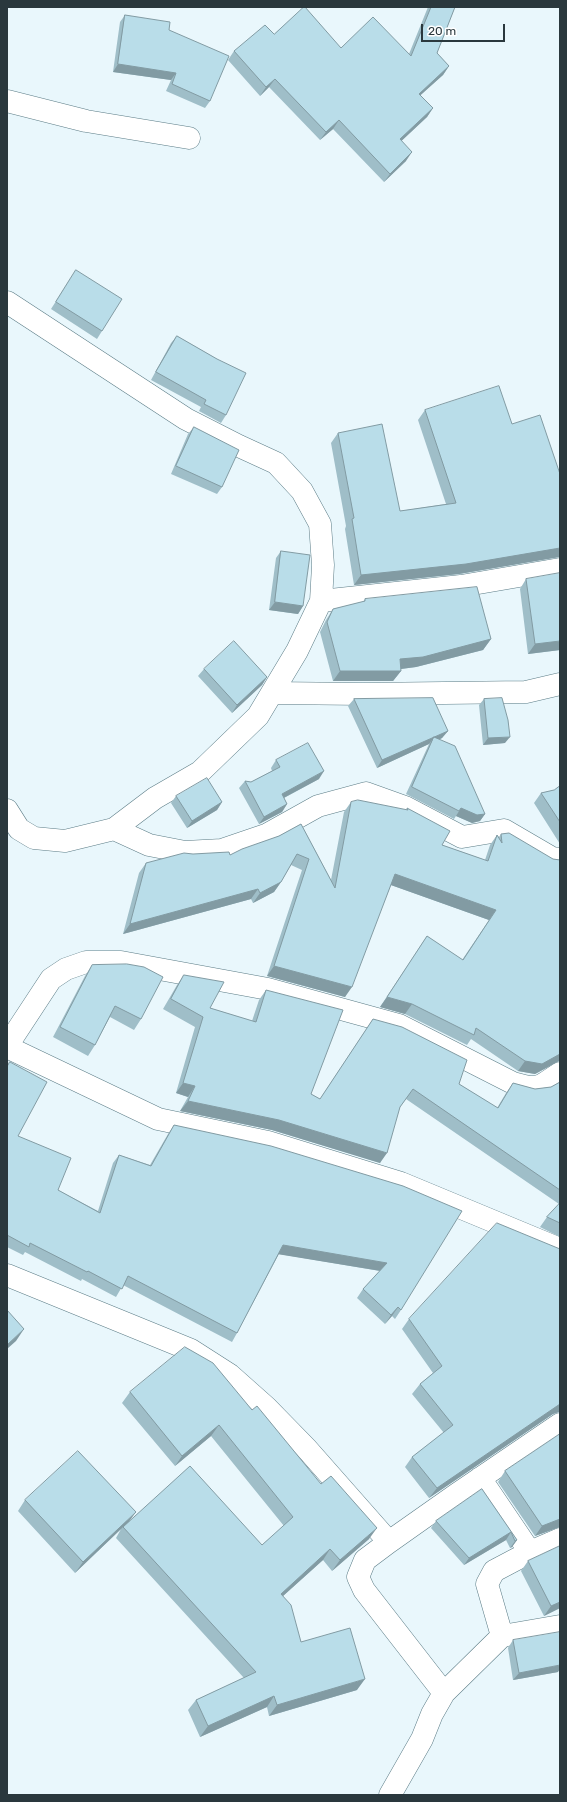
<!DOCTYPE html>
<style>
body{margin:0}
#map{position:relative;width:567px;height:1802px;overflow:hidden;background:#e9f7fc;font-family:Rubik,sans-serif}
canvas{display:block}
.frame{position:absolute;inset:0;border:8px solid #2a383d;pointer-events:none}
.scale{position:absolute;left:421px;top:24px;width:84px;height:18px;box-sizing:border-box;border:2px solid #2a383d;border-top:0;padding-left:5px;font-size:12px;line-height:14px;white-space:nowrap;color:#2a383d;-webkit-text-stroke:3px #fff;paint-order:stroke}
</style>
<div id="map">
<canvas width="567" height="1802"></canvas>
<div class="frame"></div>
<div class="scale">20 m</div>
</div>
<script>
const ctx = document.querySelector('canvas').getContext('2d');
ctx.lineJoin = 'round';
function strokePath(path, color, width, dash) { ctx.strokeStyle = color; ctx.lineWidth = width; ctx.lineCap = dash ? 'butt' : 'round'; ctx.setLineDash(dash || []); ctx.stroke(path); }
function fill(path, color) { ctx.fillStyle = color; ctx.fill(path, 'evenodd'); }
const minor = new Path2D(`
 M 7,101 L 86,121 L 189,138
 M 7,302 L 186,419 L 239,446 L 276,463 L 302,491 L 320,524 L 323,565 L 321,601 L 297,651 L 258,716 L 200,772 L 155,798 L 114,829 L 65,841 L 34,838 L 19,829 L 7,810
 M 321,601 L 461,586 L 560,569
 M 272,693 L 363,694 L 526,692 L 560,684
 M 114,829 L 149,845 L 185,852 L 222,850 L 266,835 L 318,806 L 366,793 L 405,807 L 462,837 L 504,830 L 552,858 L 560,859
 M 7,1046 L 51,979 L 66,969 L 86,962 L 121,962 L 268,989 L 399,1025 L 513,1083 C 541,1091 538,1087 560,1073
 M 7,1047 L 158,1119 L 268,1142 L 401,1183 L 560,1249
 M 7,1275 L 191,1350 L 230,1375 L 266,1407 L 307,1449 L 389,1542
 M 560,1424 L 457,1494 L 389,1542 L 365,1560 L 358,1577 L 364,1590 L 444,1693 L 502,1636 L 560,1626
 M 480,1478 L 530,1552
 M 502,1636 L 487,1584 L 494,1571 L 530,1552 L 560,1539
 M 390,1795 L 422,1739 L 432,1714 L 444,1693`);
const wall = new Path2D(`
 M 428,7 L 455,7 L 437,53 L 449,66 L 443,75 L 420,95 L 433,108 L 427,117 L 401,141 L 406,161 L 384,182 L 333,129 L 320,140 L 269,87 L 260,96 L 228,60 L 234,51 L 274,34 L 341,48 L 409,54 Z
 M 125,15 L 169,30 L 210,101 L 205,108 L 166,91 L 171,80 L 113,72 L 120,22 Z
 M 76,270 L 102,331 L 97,339 L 51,309 Z
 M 177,336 L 217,359 L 226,415 L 221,423 L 199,411 L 201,407 L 151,380 L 171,343 Z
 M 425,410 L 512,424 L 558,557 L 459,574 L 354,585 L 345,529 L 346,526 L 331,443 L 338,433 L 400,511 L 446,504 L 418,420 Z
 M 194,427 L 222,487 L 217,494 L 171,474 L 188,434 Z
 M 281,551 L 303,606 L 298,614 L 269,610 L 276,558 Z
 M 526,579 L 560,650 L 528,654 L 520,589 Z
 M 365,599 L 491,639 L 483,650 L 416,667 L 401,669 L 401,671 L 393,681 L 333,681 L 320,632 L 326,620 L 333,609 L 363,602 Z
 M 204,669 L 267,677 L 262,685 L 232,713 L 198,676 Z
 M 354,699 L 448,731 L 442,738 L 439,740 L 485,814 L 480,821 L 472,823 L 456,816 L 454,819 L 406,794 L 429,744 L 377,768 L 348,706 Z
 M 484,699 L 505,743 L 483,745 L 479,705 Z
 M 276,760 L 319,779 L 284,798 L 287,804 L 282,812 L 259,824 L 239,788 L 245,781 L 251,782 L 272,771 L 271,768 Z
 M 560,786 L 560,844 L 534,803 L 541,793 L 554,790 Z
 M 176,796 L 222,802 L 217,810 L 187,828 L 171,803 Z
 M 351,802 L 406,810 L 407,808 L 442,845 L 485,860 L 490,845 L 497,835 L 499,837 L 501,834 L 553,859 L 560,860 L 560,1061 L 559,1061 L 535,1074 L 518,1071 L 471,1039 L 467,1045 L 405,1014 L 380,1007 L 427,936 L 462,960 L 489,920 L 391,885 L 345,997 L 267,976 L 302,870 L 291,865 L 281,882 L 274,892 L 253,903 L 251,899 L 123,934 L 139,873 L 146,863 L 193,854 L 230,855 L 279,836 L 301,824 L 331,880 L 344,812 Z
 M 92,965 L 141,1019 L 134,1030 L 110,1017 L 95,1045 L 88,1056 L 53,1037 L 85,976 Z
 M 184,975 L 210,1008 L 252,1021 L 259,1000 L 266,990 L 311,1094 L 320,1099 L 373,1019 L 459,1084 L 497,1108 L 506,1093 L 513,1083 L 535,1089 L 551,1087 L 560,1082 L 560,1237 L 540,1227 L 547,1217 L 559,1204 L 406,1099 L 400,1107 L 380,1163 L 272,1130 L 180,1111 L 188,1097 L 176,1093 L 195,1027 L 163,1009 L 177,985 Z
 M 10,1062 L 18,1136 L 58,1190 L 98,1211 L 113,1163 L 119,1155 L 150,1165 L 168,1134 L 174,1125 L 403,1186 L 401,1310 L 395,1319 L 392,1316 L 385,1324 L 357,1298 L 363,1289 L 380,1271 L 279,1254 L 237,1333 L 232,1342 L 123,1285 L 116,1297 L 82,1279 L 81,1281 L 25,1252 L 23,1255 L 7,1247 L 7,1066 Z
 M 560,1249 L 560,1412 L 559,1412 L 553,1414 L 429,1498 L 405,1467 L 412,1457 L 444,1433 L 412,1394 L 420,1384 L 433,1373 L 402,1329 L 409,1319 Z
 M 130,1392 L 252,1410 L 321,1484 L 369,1539 L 332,1571 L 323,1560 L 283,1596 L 301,1642 L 357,1690 L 269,1716 L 267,1707 L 200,1737 L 188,1710 L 196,1700 L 244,1678 L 116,1538 L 121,1529 L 75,1573 L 18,1511 L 25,1500 L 130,1521 L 262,1545 L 284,1526 L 211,1436 L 175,1466 L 122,1403 Z
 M 560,1434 L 560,1527 L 535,1536 L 498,1482 L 505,1471 Z
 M 482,1489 L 517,1540 L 512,1547 L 510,1548 L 506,1540 L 464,1565 L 431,1528 L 436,1521 Z
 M 560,1546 L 560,1608 L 544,1616 L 521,1571 L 528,1561 Z
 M 513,1640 L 558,1672 L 513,1680 L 508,1648 Z`);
const shadedWall = new Path2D(`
 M 118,64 L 176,73 L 171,80 L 113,72 Z
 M 449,66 L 443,75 L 413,102 L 419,94 Z
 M 275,79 L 269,87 L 260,96 L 266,87 Z
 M 433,108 L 427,117 L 394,148 L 400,139 Z
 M 339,120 L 333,129 L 320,140 L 326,132 Z
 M 412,152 L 406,161 L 384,182 L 390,174 Z
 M 560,548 L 560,557 L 459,574 L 354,585 L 361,575 Z
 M 275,602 L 303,606 L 298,614 L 269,610 Z
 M 491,639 L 483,650 L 416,667 L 393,670 L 400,659 Z
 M 560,641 L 560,650 L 528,654 L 535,644 Z
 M 340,671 L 401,671 L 393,681 L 333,681 Z
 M 267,677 L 262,685 L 232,713 L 237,705 Z
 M 448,731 L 442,738 L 431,743 L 434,737 L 429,744 L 377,768 L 382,760 Z
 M 510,737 L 505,743 L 483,745 L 488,738 Z
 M 324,771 L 319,779 L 276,802 L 282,794 Z
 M 222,802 L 217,810 L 187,828 L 192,821 Z
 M 287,804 L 282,812 L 259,824 L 264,817 Z
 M 461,808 L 485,814 L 480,821 L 472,823 L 456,816 Z
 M 395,874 L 496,910 L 489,920 L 388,884 Z
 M 281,882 L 274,892 L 253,903 L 260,893 Z
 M 258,889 L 251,899 L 123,934 L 130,924 Z
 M 274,966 L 352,987 L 345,997 L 267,976 Z
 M 387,997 L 412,1004 L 405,1014 L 380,1007 Z
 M 560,1054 L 560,1061 L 559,1061 L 535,1074 L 518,1071 L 525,1061 Z
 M 183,1083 L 195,1086 L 188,1097 L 176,1093 Z
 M 188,1101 L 279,1120 L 387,1153 L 380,1163 L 272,1130 L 180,1111 Z
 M 283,1245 L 387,1263 L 381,1271 L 277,1254 Z
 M 398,1307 L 392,1316 L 385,1324 L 391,1315 Z
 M 24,1329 L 16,1341 L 7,1349 L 7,1345 Z
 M 560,1404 L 560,1412 L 559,1412 L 553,1414 L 429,1498 L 437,1488 Z
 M 219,1425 L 211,1436 L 175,1466 L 182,1456 Z
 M 136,1512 L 128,1523 L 123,1527 L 121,1529 L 75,1573 L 83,1562 Z
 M 560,1519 L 560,1527 L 535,1536 L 542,1526 Z
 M 377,1528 L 369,1539 L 332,1571 L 340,1560 Z
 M 511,1532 L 506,1540 L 464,1565 L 469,1558 Z
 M 517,1540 L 512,1547 L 510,1548 L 515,1541 Z
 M 330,1549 L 323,1560 L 273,1605 L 281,1594 Z
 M 560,1602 L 560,1608 L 544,1616 L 551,1606 Z
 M 560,1665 L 560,1669 L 558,1672 L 513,1680 L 519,1673 Z
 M 365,1679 L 357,1690 L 269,1716 L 277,1705 Z
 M 274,1696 L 267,1707 L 200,1737 L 208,1726 Z`);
const building = new Path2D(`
 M 304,7 L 305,7 L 341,48 L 373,17 L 411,56 L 431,7 L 455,7 L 437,53 L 449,66 L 419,94 L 433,108 L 400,139 L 412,152 L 390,174 L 339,120 L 326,132 L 275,79 L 266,87 L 234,51 L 265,25 L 274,34 Z
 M 125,15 L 170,22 L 169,30 L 229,56 L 210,101 L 172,84 L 176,73 L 118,64 Z
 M 76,270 L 122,299 L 102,331 L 56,302 Z
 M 177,336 L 217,359 L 246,373 L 226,415 L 204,404 L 206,400 L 156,372 Z
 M 499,386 L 512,424 L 540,415 L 560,474 L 560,548 L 466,564 L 361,575 L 352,519 L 354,518 L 338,433 L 382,424 L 400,511 L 456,503 L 425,410 Z
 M 194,427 L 239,450 L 222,487 L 176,466 Z
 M 281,551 L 310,555 L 303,606 L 275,602 Z
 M 560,573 L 560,641 L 535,644 L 526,579 Z
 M 477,587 L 491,639 L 423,657 L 400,659 L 401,671 L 340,671 L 327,622 L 333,609 L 365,601 L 365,599 Z
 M 234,641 L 267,677 L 237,705 L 204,669 Z
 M 433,698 L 448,731 L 382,760 L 354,699 Z
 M 502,698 L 508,720 L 510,737 L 488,738 L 484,699 Z
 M 434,737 L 455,746 L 485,814 L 477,815 L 461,808 L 459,811 L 412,787 Z
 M 308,743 L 324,771 L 282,794 L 287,804 L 264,817 L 245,781 L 251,782 L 280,767 L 276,760 Z
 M 207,778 L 222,802 L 192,821 L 176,796 Z
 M 560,786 L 560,822 L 541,793 L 554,790 Z
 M 358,800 L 408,810 L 407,808 L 450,831 L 442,845 L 488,861 L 497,835 L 502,843 L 501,834 L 509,833 L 553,859 L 560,860 L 560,1054 L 542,1064 L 525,1061 L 476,1028 L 474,1035 L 412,1004 L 387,997 L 427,936 L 463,960 L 496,910 L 395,874 L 352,987 L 274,966 L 309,859 L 297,854 L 281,882 L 260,893 L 258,889 L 130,924 L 146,863 L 184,853 L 193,854 L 229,852 L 230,855 L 242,849 L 279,836 L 301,824 L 335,888 L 351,802 Z
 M 127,964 L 144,967 L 163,977 L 141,1019 L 115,1006 L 95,1045 L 60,1027 L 92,965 Z
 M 184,975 L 224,982 L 210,1008 L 256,1022 L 266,990 L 343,1010 L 311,1094 L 320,1099 L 373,1019 L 402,1027 L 467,1060 L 459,1084 L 498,1108 L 513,1083 L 535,1089 L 551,1087 L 560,1082 L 560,1190 L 413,1089 L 400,1107 L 387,1153 L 279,1120 L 188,1101 L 195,1086 L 183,1083 L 203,1017 L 171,999 Z
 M 10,1062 L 47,1082 L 18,1136 L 71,1158 L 58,1190 L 100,1213 L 119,1155 L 151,1166 L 174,1125 L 271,1146 L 403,1186 L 462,1211 L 401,1310 L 398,1307 L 391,1315 L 363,1289 L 387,1263 L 283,1245 L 237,1333 L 128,1276 L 122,1289 L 88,1271 L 87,1272 L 30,1243 L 29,1247 L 7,1235 L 7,1067 Z
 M 560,1203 L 560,1223 L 547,1217 Z
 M 497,1223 L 560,1249 L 560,1404 L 437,1488 L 412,1457 L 453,1425 L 420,1384 L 442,1366 L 409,1319 Z
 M 7,1310 L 24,1329 L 7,1345 Z
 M 185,1347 L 213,1363 L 252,1410 L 257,1406 L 321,1484 L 331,1476 L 377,1528 L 340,1560 L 330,1549 L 281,1594 L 291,1605 L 301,1642 L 350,1628 L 365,1679 L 277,1705 L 274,1696 L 208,1726 L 196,1700 L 256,1672 L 123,1527 L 190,1466 L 262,1545 L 293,1517 L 219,1425 L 182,1456 L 130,1392 Z
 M 560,1434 L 560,1519 L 542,1526 L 505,1471 Z
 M 78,1451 L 136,1512 L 83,1562 L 25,1500 Z
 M 482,1489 L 517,1540 L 515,1541 L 511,1532 L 469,1558 L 436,1521 Z
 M 560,1546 L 560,1602 L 551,1606 L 528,1561 Z
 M 560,1632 L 560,1665 L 519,1673 L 513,1640 Z`);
strokePath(minor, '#5b7c86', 23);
strokePath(minor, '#fff', 22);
fill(wall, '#9fbec8');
fill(shadedWall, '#829ba3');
fill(building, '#b9dde9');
strokePath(building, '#829ba3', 1);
</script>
